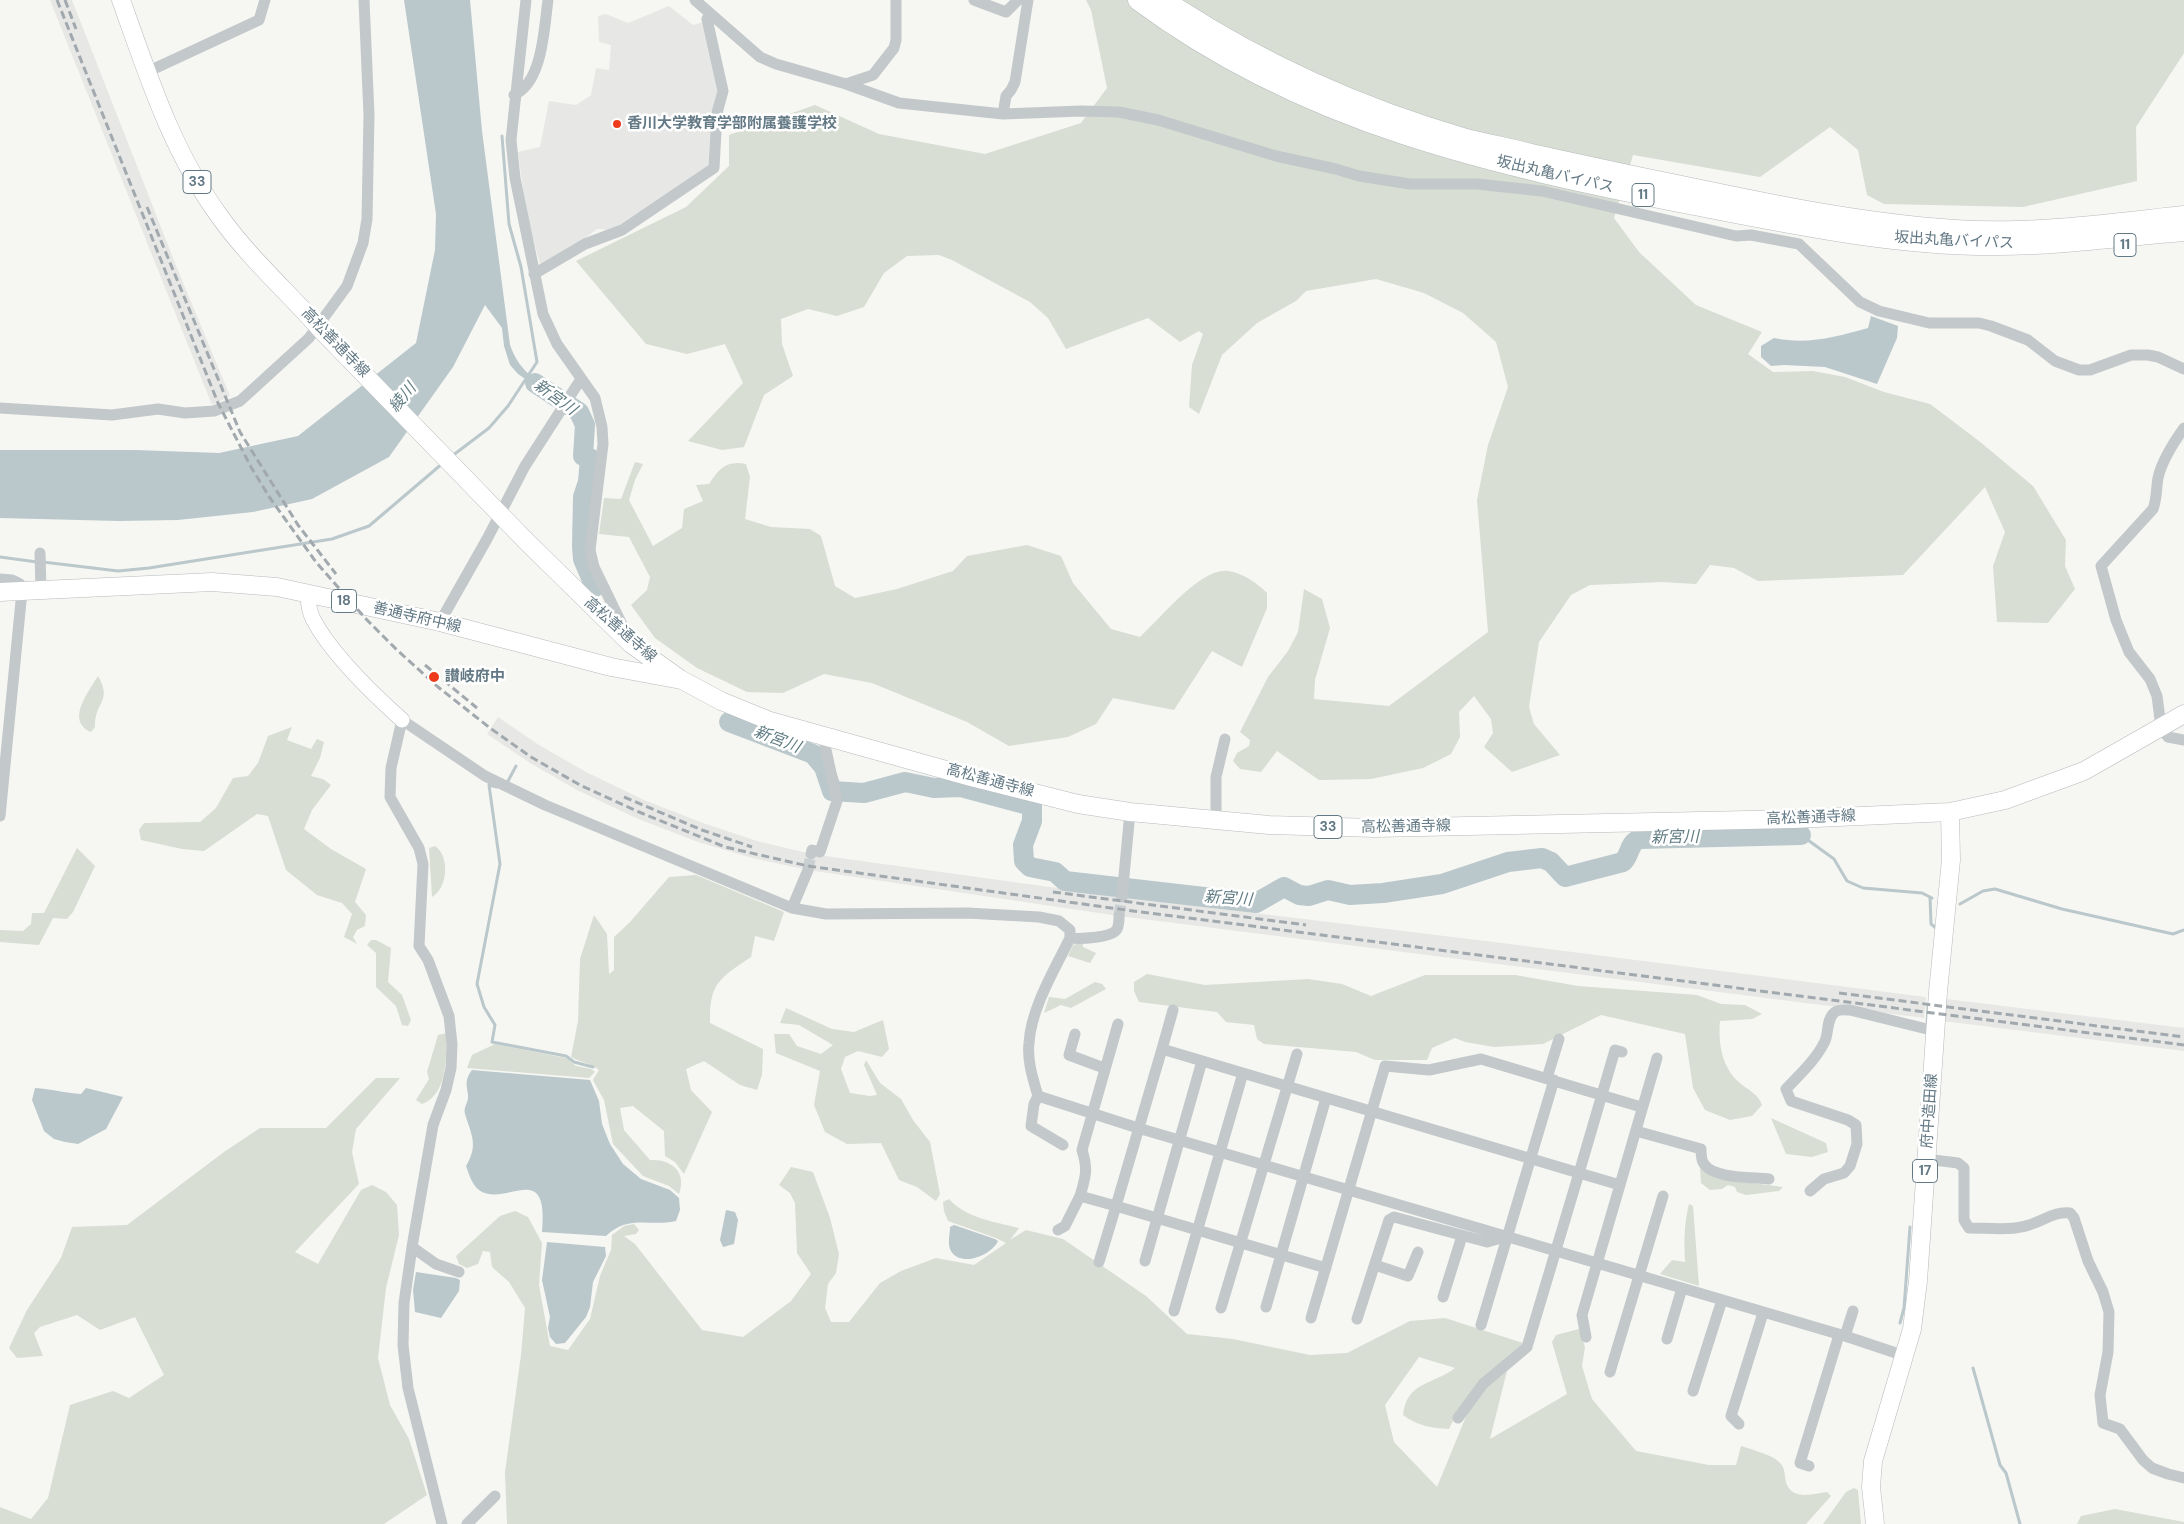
<!DOCTYPE html>
<meta charset="utf-8">
<style>
body{margin:0}
canvas{display:block;background:#f6f6f2}
</style>
<canvas width="2184" height="1524"></canvas>
<script>
const ctx = document.querySelector('canvas').getContext('2d');
ctx.lineJoin = 'round';
function fill(path, color) { ctx.fillStyle = color; ctx.fill(path, 'evenodd'); }
function strokePath(path, color, width, dash) { ctx.strokeStyle = color; ctx.lineWidth = width; ctx.lineCap = dash ? 'butt' : 'round'; ctx.setLineDash(dash || []); ctx.stroke(path); }
function label(font, color, halo, rows, align = 'center') {
  ctx.font = font + ' "DM Sans","Noto Sans JP",sans-serif'; ctx.lineWidth = 5; ctx.setLineDash([]); ctx.textBaseline = 'middle'; ctx.strokeStyle = halo; ctx.fillStyle = color; for (const [text, x, y, turn = 0] of rows) {
    ctx.save(); ctx.translate(x, y); ctx.rotate((+turn || 0) * Math.PI / 180); ctx.textAlign = isNaN(turn) ? turn : align; if (halo) ctx.strokeText(text, 0, 0); ctx.fillText(text, 0, 0); ctx.restore();
  }
}
const built = new Path2D(`
 M 50,0 L 72,0 L 175,263 L 230,396 L 212,405 Z
 M 669,6 L 693,25 L 704,22 L 719,92 L 709,167 L 611,230 L 597,229 L 580,242 L 540,264 L 526,213 L 518,152 L 540,147 L 549,101 L 576,105 L 591,95 L 596,68 L 609,70 L 611,45 L 599,42 L 598,16 L 606,14 L 628,23 Z
 M 498,717 L 539,745 L 586,772 L 644,800 L 703,823 L 757,841 L 811,854 L 1122,897 L 1494,942 L 1926,997 L 1924,1018 L 1119,916 L 808,870 L 752,858 L 698,842 L 636,818 L 577,790 L 530,763 L 487,734 Z
 M 1946,999 L 2184,1028 L 2184,1051 L 1943,1021 Z`);
const green = new Path2D(`
 M 1086,0 L 2184,0 L 2184,53 L 2136,127 L 2137,181 L 2023,207 L 1884,204 L 1867,195 L 1858,150 L 1830,127 L 1760,177 L 1633,155 L 1614,218 L 1639,252 L 1696,305 L 1762,332 L 1748,354 L 1773,372 L 1813,371 L 1845,377 L 1884,392 L 1930,404 L 1979,441 L 2033,486 L 2066,540 L 2065,566 L 2075,589 L 2048,623 L 1997,622 L 1993,566 L 2005,532 L 1985,487 L 1903,575 L 1758,581 L 1734,568 L 1710,565 L 1696,584 L 1662,582 L 1590,585 L 1571,595 L 1539,642 L 1529,707 L 1534,724 L 1560,755 L 1512,772 L 1484,747 L 1493,733 L 1491,719 L 1474,696 L 1459,712 L 1460,737 L 1451,754 L 1423,768 L 1371,779 L 1319,780 L 1277,751 L 1261,772 L 1240,769 L 1233,761 L 1237,753 L 1249,746 L 1250,740 L 1240,732 L 1268,677 L 1288,651 L 1298,632 L 1304,589 L 1322,599 L 1330,628 L 1315,680 L 1314,699 L 1389,706 L 1488,632 L 1477,500 L 1488,445 L 1508,387 L 1496,342 L 1463,313 L 1424,293 L 1376,279 L 1306,291 L 1296,301 L 1257,323 L 1222,355 L 1199,414 L 1189,407 L 1192,365 L 1203,334 L 1199,331 L 1180,342 L 1148,318 L 1066,349 L 1048,318 L 1030,302 L 952,260 L 939,255 L 907,256 L 884,273 L 864,307 L 837,316 L 808,309 L 781,319 L 782,344 L 793,376 L 764,395 L 744,447 L 722,450 L 688,441 L 743,383 L 725,344 L 687,354 L 646,344 L 576,261 L 686,207 L 729,166 L 729,135 L 815,105 L 879,134 L 985,154 L 1081,123 L 1107,88 L 1091,10 Z
 M 635,462 L 643,464 L 635,480 L 629,500 L 653,546 L 682,528 L 684,509 L 703,501 L 696,485 L 709,484 C 719,469 726,460 746,464 L 750,477 L 745,519 L 771,527 L 810,529 L 821,536 L 835,586 L 855,598 L 897,589 L 953,571 L 967,556 L 1027,545 L 1061,556 L 1073,583 L 1111,629 L 1140,637 C 1160,619 1200,568 1228,571 C 1243,573 1257,583 1267,593 L 1267,608 L 1242,667 L 1212,651 L 1174,710 L 1113,698 L 1096,724 L 1068,737 L 1009,746 L 967,722 L 872,683 L 824,674 L 783,693 L 747,692 L 697,668 L 655,638 L 631,605 L 647,590 L 650,577 L 629,537 L 599,534 L 604,498 L 621,499 Z
 M 98,676 C 113,702 94,702 95,727 L 91,732 C 65,721 89,691 98,676 Z
 M 292,727 L 287,740 L 311,749 L 317,739 L 324,742 L 320,758 L 311,776 L 323,779 L 331,785 L 312,810 L 304,829 L 331,849 L 366,869 L 355,902 L 366,915 L 365,926 L 357,930 L 353,937 L 357,944 L 344,937 L 352,914 L 342,903 L 317,895 L 286,870 L 268,816 L 257,814 L 204,851 L 182,849 L 141,840 L 139,830 L 144,823 L 200,822 L 216,808 L 233,778 L 248,776 L 258,763 L 268,736 Z
 M 435,846 C 450,856 448,888 432,897 L 429,848 Z
 M 77,848 L 95,866 L 73,912 L 67,919 L 53,918 L 39,945 L 0,942 L 0,930 L 23,931 L 31,924 L 32,913 L 44,913 Z
 M 696,875 L 784,912 L 774,941 L 755,936 L 751,957 C 720,978 709,983 710,1023 L 763,1049 L 762,1075 L 757,1090 L 740,1085 L 704,1061 L 686,1069 L 691,1090 L 712,1112 L 684,1174 L 675,1162 L 665,1156 L 664,1131 L 633,1106 L 620,1108 L 624,1130 L 650,1160 C 672,1159 687,1172 679,1194 L 669,1186 L 643,1176 L 613,1144 L 604,1100 L 593,1080 L 599,1070 C 591,1063 580,1062 571,1057 L 578,1021 L 580,959 L 594,915 L 607,934 L 609,974 L 614,970 L 614,937 L 630,922 L 669,877 Z
 M 371,940 L 376,940 L 391,948 L 388,982 L 402,995 L 411,1020 L 408,1026 L 402,1025 L 396,1006 L 376,987 L 376,953 L 367,945 Z
 M 1083,942 L 1083,947 L 1096,953 L 1090,963 L 1068,956 L 1073,945 Z
 M 1147,974 L 1205,985 L 1308,979 L 1342,984 L 1371,996 L 1425,975 L 1515,975 L 1578,986 L 1697,995 L 1721,1004 L 1745,1005 L 1762,1014 L 1752,1019 L 1720,1021 C 1718,1044 1722,1069 1741,1084 C 1751,1092 1758,1094 1762,1105 L 1752,1116 L 1730,1120 L 1705,1110 L 1693,1088 L 1685,1034 L 1601,1015 L 1543,1044 L 1494,1047 L 1465,1042 L 1455,1038 L 1432,1048 L 1427,1060 L 1375,1060 L 1356,1052 L 1264,1044 L 1257,1039 L 1254,1025 L 1226,1022 L 1217,1012 L 1139,1002 L 1134,991 L 1134,982 Z
 M 1095,982 L 1102,984 L 1106,989 L 1071,1008 L 1061,1005 L 1044,1013 L 1049,997 L 1065,999 Z
 M 786,1008 L 832,1029 L 854,1032 L 883,1020 L 889,1049 L 882,1057 L 858,1051 L 845,1057 L 841,1069 L 850,1093 L 870,1096 L 877,1095 L 864,1065 L 866,1060 L 880,1083 L 901,1099 L 913,1120 L 930,1142 L 940,1194 L 936,1201 L 917,1187 L 899,1180 L 881,1143 L 847,1144 L 825,1132 L 814,1105 L 820,1071 L 776,1053 L 774,1034 L 789,1034 L 797,1046 L 821,1054 L 833,1045 L 799,1025 L 780,1023 Z
 M 447,1033 C 446,1055 448,1095 422,1104 L 416,1100 L 429,1079 L 427,1072 L 438,1035 Z
 M 495,1044 L 566,1058 L 576,1066 L 591,1069 L 595,1072 L 589,1078 L 467,1068 L 472,1055 Z
 M 376,1078 L 400,1078 L 356,1129 L 352,1152 L 359,1184 L 295,1252 L 318,1264 L 361,1190 L 372,1185 L 386,1192 L 397,1205 L 399,1235 L 386,1288 L 378,1358 L 390,1405 L 409,1439 L 427,1495 L 384,1524 L 0,1524 L 0,1507 L 31,1519 L 48,1498 L 70,1405 L 113,1391 L 129,1398 L 164,1375 L 135,1317 L 100,1330 L 77,1315 L 40,1327 L 34,1333 L 43,1356 L 17,1358 L 9,1348 L 27,1310 L 61,1258 L 72,1227 L 127,1225 L 224,1152 L 260,1128 L 326,1128 Z
 M 1771,1118 L 1826,1143 L 1828,1152 L 1812,1157 L 1786,1154 Z
 M 791,1167 L 813,1172 L 830,1218 L 839,1254 L 836,1273 L 828,1284 L 825,1308 L 831,1322 L 849,1322 L 880,1283 L 901,1271 L 936,1258 L 974,1265 L 1006,1243 L 996,1238 L 948,1221 L 944,1211 L 943,1202 L 949,1199 C 966,1218 995,1222 1019,1228 L 1010,1240 L 1026,1230 L 1063,1239 L 1146,1296 L 1187,1334 L 1233,1339 L 1310,1355 L 1347,1353 L 1410,1321 L 1445,1318 L 1523,1343 C 1489,1372 1469,1388 1449,1429 C 1431,1428 1418,1426 1403,1415 C 1407,1381 1433,1385 1455,1368 L 1419,1357 L 1385,1405 L 1394,1442 L 1437,1487 L 1467,1414 L 1486,1388 L 1507,1371 L 1490,1439 L 1567,1394 L 1552,1342 L 1556,1335 L 1579,1329 L 1585,1347 L 1582,1366 L 1592,1399 L 1636,1451 L 1709,1465 L 1736,1465 L 1741,1446 C 1750,1449 1772,1455 1778,1461 C 1786,1468 1784,1474 1786,1482 C 1791,1501 1813,1494 1827,1492 L 1831,1496 L 1806,1524 L 507,1524 L 505,1472 L 521,1355 L 525,1308 L 509,1282 L 492,1267 L 490,1252 L 483,1251 L 478,1264 L 467,1268 L 459,1264 L 456,1256 L 500,1216 L 515,1211 L 528,1217 L 542,1243 L 539,1285 L 550,1346 L 568,1350 L 590,1319 L 600,1276 L 611,1250 L 612,1235 L 624,1226 L 634,1224 L 639,1230 L 636,1234 L 624,1236 L 635,1244 L 702,1330 L 743,1337 L 791,1301 L 811,1274 L 797,1253 L 795,1203 L 790,1193 L 779,1185 Z
 M 1700,1168 L 1715,1178 L 1783,1187 L 1779,1191 L 1746,1195 L 1737,1192 L 1735,1187 L 1728,1185 L 1722,1189 L 1710,1190 L 1701,1183 Z
 M 1689,1204 L 1693,1206 L 1699,1286 L 1660,1274 L 1672,1260 L 1685,1262 C 1684,1241 1684,1224 1689,1204 Z
 M 1854,1488 L 1858,1490 L 1861,1524 L 1823,1524 L 1846,1492 Z
 M 2115,1509 L 2184,1522 L 2184,1524 L 2077,1524 L 2081,1516 Z`);
const water = new Path2D(`
 M 404,0 L 470,0 L 482,131 L 510,345 C 520,373 536,379 558,396 L 556,400 L 518,374 L 510,365 L 504,346 L 502,328 L 485,305 L 453,367 L 389,457 L 312,499 L 253,512 L 178,520 L 118,521 L 0,518 L 0,450 L 135,450 L 219,453 L 298,436 L 416,343 L 435,250 L 436,214 Z
 M 1871,316 L 1898,326 L 1897,338 L 1877,384 L 1825,367 L 1784,365 L 1771,366 L 1761,357 L 1761,346 L 1774,338 C 1808,345 1835,337 1868,328 Z
 M 472,1070 L 590,1080 L 599,1101 L 602,1124 L 610,1144 L 623,1164 L 641,1179 L 670,1190 L 679,1198 L 680,1210 L 676,1221 C 649,1227 629,1214 606,1236 L 542,1232 C 549,1157 505,1209 479,1190 C 472,1185 469,1174 466,1166 C 479,1145 471,1134 465,1114 C 463,1107 469,1102 468,1095 C 467,1085 464,1081 472,1070 Z
 M 35,1088 C 51,1089 65,1093 81,1094 L 86,1088 L 123,1097 L 106,1129 L 78,1144 L 65,1142 L 54,1139 L 44,1131 L 32,1100 Z
 M 726,1210 L 735,1212 L 738,1220 L 734,1244 L 723,1247 L 720,1240 Z
 M 954,1225 L 995,1239 L 998,1241 C 992,1255 961,1268 951,1251 C 947,1244 950,1234 950,1227 Z
 M 547,1242 L 605,1247 L 606,1256 L 593,1282 L 590,1307 L 586,1317 L 565,1343 L 556,1344 L 550,1337 L 548,1328 L 550,1317 L 542,1280 Z
 M 416,1272 L 456,1278 L 460,1280 L 459,1291 L 441,1318 L 415,1312 L 413,1290 Z`);
const stream = new Path2D(`
 M 452,456 L 489,428 L 508,406 L 537,362 L 521,267 L 509,224 L 502,136
 M 0,557 L 37,562
 M 43,562 L 118,571 L 149,568 L 332,539 L 369,526 L 443,463
 M 507,783 L 516,766
 M 497,787 L 489,785 L 500,864 L 477,984 L 484,1007 L 495,1025 L 492,1042 L 566,1056 L 574,1062 L 593,1067
 M 1801,835 L 1834,859 L 1847,881 L 1863,888 L 1922,893 L 1932,898
 M 1930,897 L 1931,924 L 1936,928
 M 1960,904 L 1983,891 L 1995,889 L 2062,909 L 2173,934 L 2184,930
 M 1927,1027 L 1928,1006
 M 1900,1323 L 1904,1308 L 1910,1227
 M 1973,1368 L 2000,1465 L 2006,1473 L 2020,1524`);
const river = new Path2D(`
 M 535,383 L 579,412 L 585,425 L 583,456 L 590,458 L 588,482 L 583,497 L 582,546 L 583,559 L 595,587
 M 729,722 L 813,754 L 824,767 L 832,791 L 864,793 L 905,782 L 934,788 L 961,787 L 1032,806 L 1032,821 L 1023,845 L 1024,861 L 1030,867 L 1055,872 L 1065,881 L 1256,903 L 1284,887 L 1299,895 L 1309,896 L 1328,890 L 1350,895 L 1383,893 L 1442,884 L 1508,862 L 1542,858 L 1551,862 L 1565,877 L 1623,862 C 1631,854 1628,844 1639,839 L 1801,835`);
const streetTunnel = new Path2D(`
 M 808,870 L 811,854
 M 1119,916 L 1122,897`);
const street = new Path2D(`
 M 526,0 L 511,140 L 515,178 L 543,314 L 557,344 L 595,398 L 602,427 L 603,444 L 590,550 L 594,567 L 628,637
 M 695,0 L 760,57 L 776,64 L 846,84 L 899,103 L 1003,114 L 1081,111 L 1119,112 L 1158,120 L 1276,156 L 1336,169 L 1359,176 L 1410,184 L 1477,184 L 1542,191 L 1736,236 L 1751,235 L 1799,244 L 1860,302 L 1879,311 L 1929,323 L 1979,323 L 1991,326 L 2028,340 L 2055,361 L 2079,370 L 2090,370 L 2131,355 L 2148,355 L 2158,357 L 2184,369
 M 974,0 L 1006,12 L 1018,0
 M 147,72 L 259,20 L 265,0
 M 846,84 L 873,75 L 894,48 L 896,40 L 896,0
 M 514,95 C 543,82 544,28 548,0
 M 1003,114 L 1006,96 L 1011,90 L 1015,82 L 1028,0
 M 534,274 L 585,244 L 622,230 L 714,168 L 717,113 L 723,91 L 707,19 L 711,14
 M 0,408 L 112,415 L 158,409 L 185,413 L 214,411 L 240,401 L 309,338 L 347,286 L 363,243 L 367,219 L 369,115 L 364,0
 M 2184,428 C 2174,442 2162,460 2158,478 C 2156,489 2157,499 2153,509 L 2101,566 L 2116,620 L 2129,652 L 2150,679 L 2157,696 L 2161,727 L 2168,737 L 2184,740
 M 40,553 L 41,590
 M 0,579 L 12,580 L 20,584 L 22,591 L 0,816
 M 440,622 L 487,539 L 525,466 L 581,379
 M 1216,819 L 1216,777 L 1225,739
 M 811,854 L 812,850 L 820,852 L 837,801 L 823,736
 M 1122,897 L 1130,812
 M 792,908 L 808,870
 M 1070,938 C 1079,939 1113,938 1117,929 C 1119,925 1119,920 1119,916
 M 1075,1034 L 1069,1055 L 1104,1068
 M 1162,1049 L 1173,1010
 M 1547,1078 L 1559,1039
 M 1038,1096 L 1138,1128 L 1845,1336 L 1905,1356
 M 1636,1131 L 1701,1149 C 1701,1154 1701,1160 1704,1164 C 1714,1179 1752,1177 1769,1179
 M 1926,1159 L 1958,1163 L 1964,1168 L 1964,1220 L 1969,1228 C 1988,1228 2011,1231 2029,1225 C 2043,1221 2055,1211 2070,1213 L 2074,1218 L 2088,1261 L 2103,1292 L 2109,1312 L 2108,1352 L 2100,1395 L 2103,1423 L 2120,1429 L 2143,1460 L 2152,1468 L 2168,1474 L 2184,1478
 M 1620,1185 L 1579,1173 L 1615,1050 L 1622,1052
 M 1810,1191 L 1824,1179 L 1844,1173 L 1850,1166 L 1857,1144 L 1856,1125 L 1848,1120 L 1791,1101 L 1786,1089 C 1800,1074 1816,1060 1825,1041 C 1829,1032 1826,1019 1835,1012 C 1839,1009 1845,1010 1850,1010 L 1935,1031
 M 1058,1230 L 1065,1226 L 1080,1196
 M 412,1247 L 436,1264 L 459,1272
 M 1145,1261 L 1202,1061
 M 1099,1262 L 1116,1206 L 1080,1196 C 1086,1176 1088,1169 1082,1150 L 1118,1024
 M 1375,1265 L 1408,1276 L 1418,1252
 M 1326,1268 L 1116,1206 L 1162,1049 L 1579,1173 L 1527,1347 L 1483,1384 L 1458,1418
 M 1443,1297 L 1462,1236
 M 1266,1307 L 1326,1098
 M 1221,1308 L 1297,1054
 M 1174,1311 L 1243,1073
 M 1311,1318 L 1385,1066 L 1429,1070 L 1481,1059 L 1641,1107
 M 1357,1319 L 1389,1220 L 1394,1217 L 1487,1242 L 1508,1236
 M 1481,1325 L 1554,1080
 M 1845,1336 L 1853,1311
 M 1586,1337 L 1582,1315 L 1657,1058
 M 1667,1339 L 1682,1288
 M 1610,1372 L 1663,1196
 M 1693,1391 L 1722,1300
 M 1739,1424 L 1731,1416 L 1763,1313
 M 1809,1466 L 1800,1463 L 1839,1335
 M 442,1524 L 408,1388 L 403,1345 L 404,1303 L 412,1247 L 433,1125 L 446,1090 L 451,1068 L 452,1044 L 449,1016 L 428,960 L 419,946 L 423,864 L 419,848 L 390,797 L 391,768 L 402,720 L 485,776 L 545,805 L 792,908 L 826,914 L 967,913 L 1039,917 L 1059,921 L 1070,930 L 1070,938 C 1055,969 1031,1008 1029,1043 C 1027,1061 1033,1079 1038,1096 L 1034,1104 L 1031,1126 L 1063,1145
 M 467,1524 L 495,1496`);
const secondary = new Path2D(`
 M 308,593 C 308,602 309,611 313,619 C 331,654 372,693 402,720`);
const primary = new Path2D(`
 M 121,0 C 148,75 172,152 220,217 C 250,259 290,294 324,333
 M 526,541 L 631,644 L 680,679 L 721,701 L 770,721 L 971,777 L 1078,804 L 1130,812 L 1269,825 L 1375,828 L 1794,819 L 1950,812 L 2005,800 L 2084,771 L 2184,714
 M 0,592 L 212,582 L 277,587 L 440,622 L 611,667 L 676,679
 M 1875,1524 L 1871,1487 L 1873,1461 L 1912,1329 L 1918,1281 L 1938,992 L 1951,860 L 1950,812`);
const highway = new Path2D(`
 M 1138,0 C 1306,125 1494,165 1694,205 C 1794,224 1896,246 1998,245 C 2061,245 2122,236 2184,231
 M 1164,0 C 1257,62 1356,107 1463,138 C 1485,144 1508,148 1531,154 C 1581,165 1631,176 1682,186 C 1772,205 1863,224 1955,230 C 2031,235 2108,224 2184,216`);
const rail = new Path2D(`
 M 57,0 L 218,403 L 251,467 L 270,498 L 316,562 L 365,618 L 397,650 L 438,687 L 490,728 L 531,757 L 580,785 L 639,812 L 725,847 L 808,866 L 1126,910 L 2184,1045
 M 65,0 L 76,29
 M 147,207 L 240,432 L 298,525 L 336,574
 M 425,665 L 477,708
 M 624,797 L 702,830 L 752,847
 M 1053,892 L 1306,925
 M 1839,993 L 2184,1037`);
const primaryBridge = new Path2D(`
 M 324,333 L 526,541`);
const markers = [
 [617,124,5,"#ed3b1b"],
 [434,677,6,"#ed3b1b"]
];
const shields = [
 [197,182,28],
 [1643,195,22],
 [2125,245,22],
 [344,601,25],
 [1328,827,28],
 [1925,1171,25]
];
const shieldNames = [
 ["33",197,182],
 ["11",1643,195],
 ["11",2125,245],
 ["18",344,601],
 ["33",1328,827],
 ["17",1925,1171]
];
const poiNames = [
 ["香川大学教育学部附属養護学校",627,124],
 ["讃岐府中",445,677]
];
const streetNames = [
 ["坂出丸亀バイパス",1555,175,13],
 ["坂出丸亀バイパス",1954,241,3],
 ["高松善通寺線",335,343,46],
 ["善通寺府中線",417,618,13],
 ["高松善通寺線",620,630,41],
 ["高松善通寺線",990,781,15],
 ["高松善通寺線",1811,818,-2],
 ["高松善通寺線",1406,827,-1],
 ["府中造田線",1930,1111,-86]
];
const waterNames = [
 ["綾川",403,398,-50],
 ["新宮川",555,398,36],
 ["新宮川",777,740,21],
 ["新宮川",1675,838,-1],
 ["新宮川",1228,899,4]
];
fill(built, '#e7e8e6');
fill(green, '#d8ded3');
fill(water, '#bac8cc');
strokePath(stream, '#bac8cc', 3);
strokePath(river, '#bac8cc', 20);
strokePath(streetTunnel, '#cad0d1', 11, [11, 5.5]);
strokePath(secondary, '#b5bcbf', 16);
strokePath(primary, '#b6bbbe', 19);
strokePath(highway, '#b7bbbe', 21);
strokePath(street, '#c3c8ca', 11);
strokePath(secondary, '#fff', 15);
strokePath(primary, '#fff', 18);
strokePath(highway, '#fff', 20);
strokePath(rail, '#a1a9ae', 3, [8, 4]);
strokePath(primaryBridge, '#b6bbbe', 19, []);
strokePath(primaryBridge, '#fff', 18);
for (const [x, y, r, color] of markers) { const dot = new Path2D(); dot.arc(x, y, r, 0, 2 * Math.PI); ctx.fillStyle = color; ctx.fill(dot); strokePath(dot, '#fff', 2); }
for (const [x, y, w] of shields) { const box = new Path2D(); box.roundRect(x - w / 2, y - 11.5, w, 23, 4); ctx.fillStyle = '#fff'; ctx.fill(box); strokePath(box, '#637985', 1); }
label('bold 14px', '#637985', null, shieldNames);
label('bold 15px', '#637985', '#fff', poiNames, 'left');
label('15px', '#637985', '#fff', streetNames);
label('italic 16px', '#5f7b82', '#fff', waterNames);
</script>
